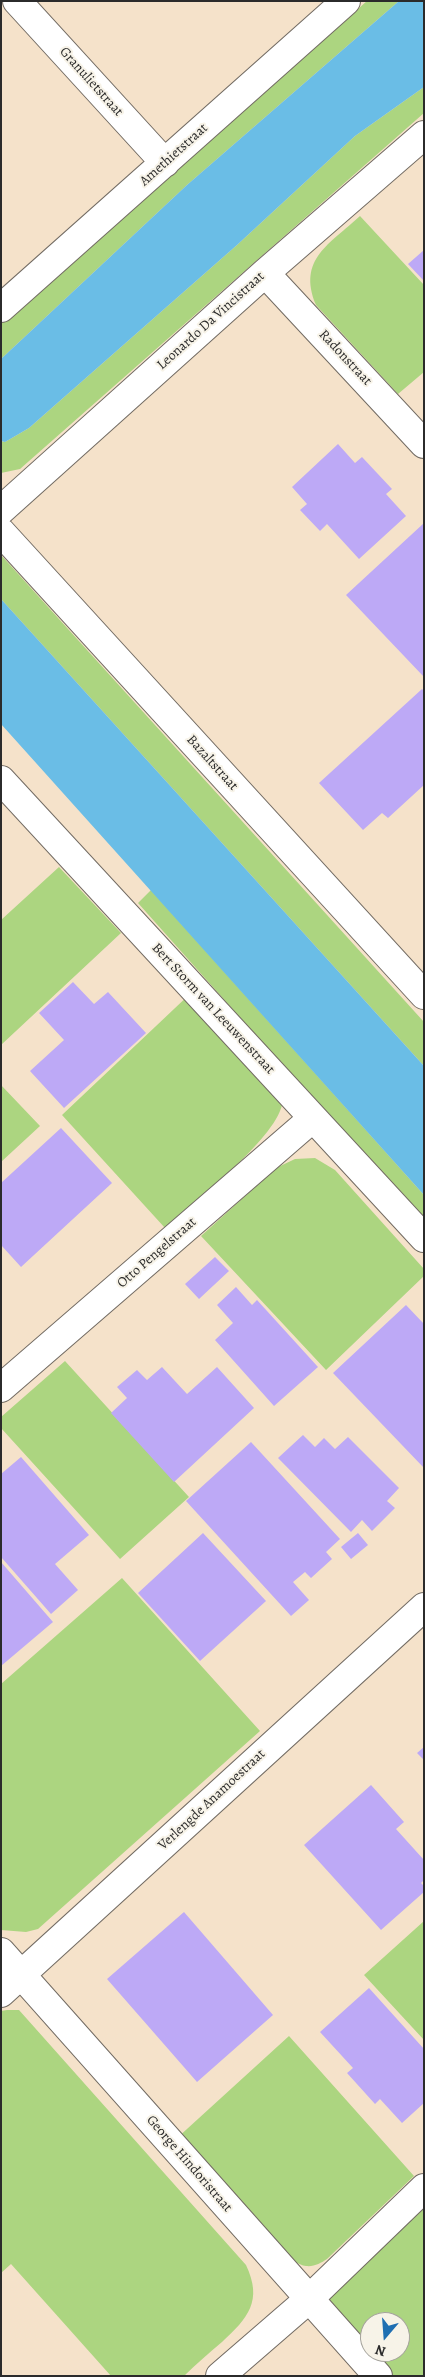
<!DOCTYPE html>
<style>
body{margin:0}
#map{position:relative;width:425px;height:2377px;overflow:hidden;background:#f5e2ca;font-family:Alegreya,serif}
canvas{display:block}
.frame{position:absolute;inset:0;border:2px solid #2b2b2b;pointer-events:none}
.north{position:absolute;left:360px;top:2312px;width:50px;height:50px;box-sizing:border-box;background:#f7f3e8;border:1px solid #a5a39c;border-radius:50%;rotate:198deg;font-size:14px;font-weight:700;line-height:20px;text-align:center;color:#2b2b2b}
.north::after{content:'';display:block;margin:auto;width:18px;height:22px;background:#1f6fb2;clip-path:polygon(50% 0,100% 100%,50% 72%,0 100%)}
</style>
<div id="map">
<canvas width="425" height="2377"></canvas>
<div class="frame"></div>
<div class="north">N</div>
</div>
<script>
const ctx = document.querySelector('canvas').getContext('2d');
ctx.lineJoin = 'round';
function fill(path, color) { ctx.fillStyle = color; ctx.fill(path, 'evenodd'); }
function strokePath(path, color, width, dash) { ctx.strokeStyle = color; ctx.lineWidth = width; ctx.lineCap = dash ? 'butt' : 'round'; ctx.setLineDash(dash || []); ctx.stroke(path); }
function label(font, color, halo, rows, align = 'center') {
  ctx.font = font + ' Alegreya,serif'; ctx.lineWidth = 4; ctx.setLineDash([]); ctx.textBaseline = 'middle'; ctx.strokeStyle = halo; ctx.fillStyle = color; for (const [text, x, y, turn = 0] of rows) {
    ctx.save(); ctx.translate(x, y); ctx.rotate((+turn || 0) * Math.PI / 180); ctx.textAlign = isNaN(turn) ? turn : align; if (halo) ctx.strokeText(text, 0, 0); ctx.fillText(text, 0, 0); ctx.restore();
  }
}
const green = new Path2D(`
 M 367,1 L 399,1 L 187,185 L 1,359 L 1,321 Z
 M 424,87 L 424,113 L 20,469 L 1,473 L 1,441 L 5,442 L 29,428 L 237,245 L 355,136 Z
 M 360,216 L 424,285 L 424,372 L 398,394 L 316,305 C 297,259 330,244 360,216 Z
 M 1,555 L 424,1022 L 424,1066 L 1,599 Z
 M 59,867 L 121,933 L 1,1045 L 1,920 Z
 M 151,890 L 424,1195 L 424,1224 L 138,903 Z
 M 193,991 L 281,1085 C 281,1091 283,1099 282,1105 C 274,1140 194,1202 165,1228 L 62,1115 Z
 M 1,1085 L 40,1126 L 1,1162 Z
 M 315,1158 L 335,1170 L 424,1269 L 424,1276 L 326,1370 L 201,1236 L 276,1168 L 295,1159 Z
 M 65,1361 L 189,1497 L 120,1559 L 1,1428 L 1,1417 Z
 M 122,1578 L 260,1731 L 38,1929 L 26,1932 L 1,1930 L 1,1684 Z
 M 424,1921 L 424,2040 L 364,1975 Z
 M 7,2010 L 19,2010 L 246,2265 C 263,2301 248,2318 222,2342 C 209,2353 196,2364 184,2376 L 111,2376 L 11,2264 L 1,2273 L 1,2011 Z
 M 289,2036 L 414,2176 L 327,2259 C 321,2263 314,2267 306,2266 C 279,2263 198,2163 176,2139 Z
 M 424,2188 L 424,2376 L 389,2376 L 326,2300 ZM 370,2322 L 400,2322 L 400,2352 L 370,2352 Z`);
const water = new Path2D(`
 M 399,1 L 424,1 L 424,87 L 355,136 L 237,245 L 29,428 L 5,442 L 1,441 L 1,359 L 187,185 Z
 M 1,599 L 424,1066 L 424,1195 L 1,724 Z`);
const building = new Path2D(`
 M 424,250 L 424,281 L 408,264 Z
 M 338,444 L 355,463 L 362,457 L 392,489 L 386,494 L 406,516 L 359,559 L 327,524 L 320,531 L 300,510 L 307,504 L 292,487 Z
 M 424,523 L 424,677 L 346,595 Z
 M 422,689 L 424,691 L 424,785 L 388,818 L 382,813 L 363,830 L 319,783 Z
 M 73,982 L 94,1004 L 108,992 L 146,1033 L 64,1108 L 30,1071 L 64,1040 L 39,1013 Z
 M 61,1128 L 112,1183 L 21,1267 L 1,1245 L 1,1183 Z
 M 215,1257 L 229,1271 L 199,1299 L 185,1284 Z
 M 236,1287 L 252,1305 L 257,1300 L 318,1367 L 274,1406 L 215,1340 L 233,1323 L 217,1305 Z
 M 406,1305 L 424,1324 L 424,1468 L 333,1373 Z
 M 162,1367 L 187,1394 L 217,1367 L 254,1408 L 174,1482 L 111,1413 L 127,1398 L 117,1387 L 137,1370 L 147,1380 Z
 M 303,1435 L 315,1447 L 324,1438 L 335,1449 L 348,1437 L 399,1488 L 387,1501 L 395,1508 L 372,1531 L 362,1520 L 351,1532 L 278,1458 Z
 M 251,1442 L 340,1539 L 326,1552 L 332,1559 L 311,1578 L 305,1572 L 293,1582 L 309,1600 L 291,1616 L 186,1501 Z
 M 21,1457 L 89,1535 L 55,1564 L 78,1590 L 51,1614 L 1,1557 L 1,1474 Z
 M 203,1533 L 266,1601 L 200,1661 L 138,1593 Z
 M 358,1533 L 368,1545 L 351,1559 L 341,1547 Z
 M 1,1562 L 53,1622 L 1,1666 Z
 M 424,1747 L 424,1760 L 417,1753 Z
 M 371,1785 L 404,1822 L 396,1829 L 424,1860 L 424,1880 L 421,1883 L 424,1886 L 424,1892 L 381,1930 L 304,1845 Z
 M 184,1912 L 273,2015 L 197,2082 L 107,1979 Z
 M 369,1988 L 424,2049 L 424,2103 L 402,2123 L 380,2099 L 375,2104 L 347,2073 L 353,2068 L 320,2032 Z`);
const minor = new Path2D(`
 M 17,1 L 165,163
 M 265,273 L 424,444
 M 1,308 L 346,1
 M 1,510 L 265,273 L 424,135
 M 1,532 L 424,995
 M 1,780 L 424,1238
 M 1,1388 L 313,1118
 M 1,1952 L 378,2376
 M 1,1993 L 424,1607
 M 220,2376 L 309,2299 L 424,2188`);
const streetNames = [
 ["Granulietstraat",91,82,48],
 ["Amethietstraat",174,155,-42],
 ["Leonardo Da Vincistraat",211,321,-42],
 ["Radonstraat",345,358,47],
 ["Bazaltstraat",212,763,48],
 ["Bert Storm van Leeuwenstraat",213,1009,47],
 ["Otto Pengelstraat",157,1253,-41],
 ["Verlengde Anamoestraat",212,1800,-43],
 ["George Hindoristraat",189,2164,49]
];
fill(green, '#acd580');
fill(water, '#6abde6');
fill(building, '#bda9f6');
strokePath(minor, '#726b63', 30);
strokePath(minor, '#fff', 28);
label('14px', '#2b2b2b', '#f7f3e8', streetNames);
</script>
